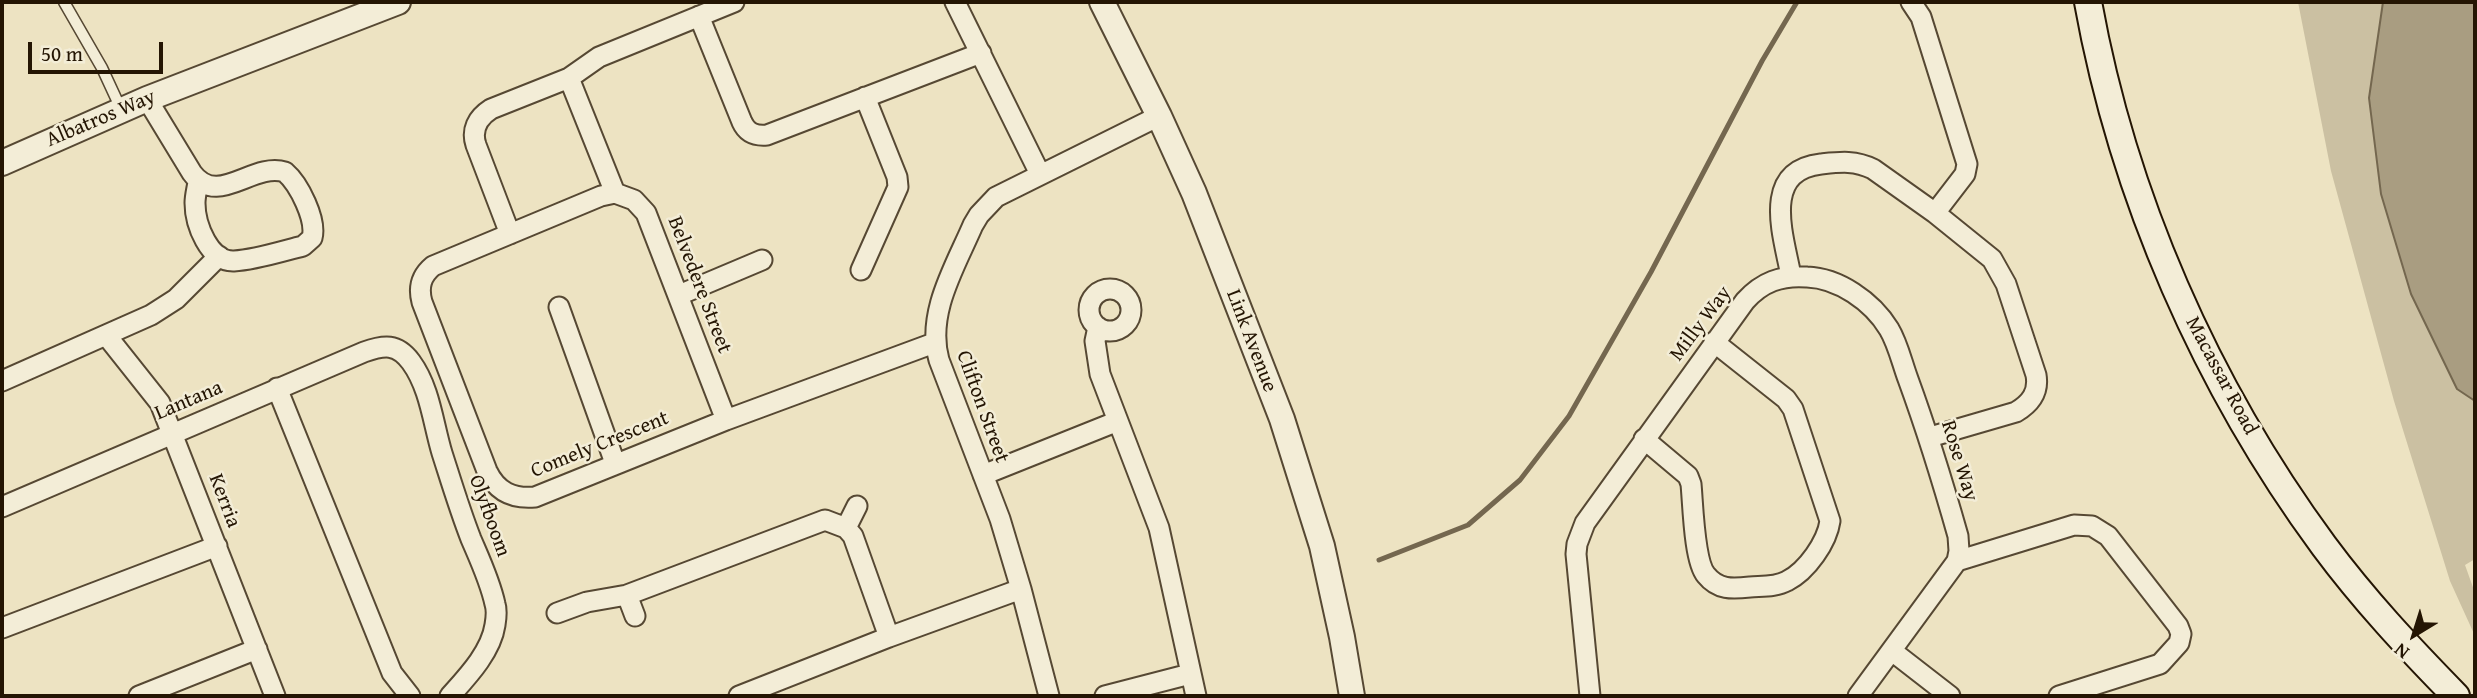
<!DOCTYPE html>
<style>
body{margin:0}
#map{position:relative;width:2477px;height:698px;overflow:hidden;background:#ede3c2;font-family:"Gentium Book Plus",serif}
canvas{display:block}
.frame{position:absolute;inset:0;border:4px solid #241503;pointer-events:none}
.north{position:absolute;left:2379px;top:600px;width:70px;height:70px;-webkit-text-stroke:5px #f3edd7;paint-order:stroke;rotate:218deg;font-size:19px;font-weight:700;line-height:28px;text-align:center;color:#241503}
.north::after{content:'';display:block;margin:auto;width:24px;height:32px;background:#241503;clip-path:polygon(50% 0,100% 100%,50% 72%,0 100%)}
.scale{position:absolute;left:28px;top:42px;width:135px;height:32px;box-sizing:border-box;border:4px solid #241503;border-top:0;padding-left:9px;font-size:21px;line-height:24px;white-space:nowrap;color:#241503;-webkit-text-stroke:5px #f3edd7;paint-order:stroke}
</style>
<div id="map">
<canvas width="2477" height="698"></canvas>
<div class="frame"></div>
<div class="north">N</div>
<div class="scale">50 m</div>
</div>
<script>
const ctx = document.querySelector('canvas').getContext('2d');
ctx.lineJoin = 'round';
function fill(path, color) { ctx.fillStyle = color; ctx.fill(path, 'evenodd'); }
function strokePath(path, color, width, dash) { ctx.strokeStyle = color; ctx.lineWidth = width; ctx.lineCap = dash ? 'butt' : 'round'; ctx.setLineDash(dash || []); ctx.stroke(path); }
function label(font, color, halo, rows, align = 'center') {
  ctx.font = font + ' "Gentium Book Plus",serif'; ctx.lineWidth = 5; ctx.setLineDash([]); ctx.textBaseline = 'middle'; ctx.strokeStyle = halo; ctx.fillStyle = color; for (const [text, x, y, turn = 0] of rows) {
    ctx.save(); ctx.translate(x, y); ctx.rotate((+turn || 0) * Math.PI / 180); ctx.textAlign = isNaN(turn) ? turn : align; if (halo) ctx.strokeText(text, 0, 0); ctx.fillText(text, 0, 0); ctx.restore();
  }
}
const green = new Path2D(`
 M 2298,2 L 2383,2 L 2369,98 L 2457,389 L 2475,401 L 2475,559 L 2465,565 L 2475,593 L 2475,636 L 2450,581 L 2394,401 L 2331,171 Z`);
const water = new Path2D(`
 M 2383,2 L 2475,2 L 2475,401 L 2457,389 L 2411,294 L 2381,194 L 2369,98 Z`);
const stream = new Path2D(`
 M 1379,560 L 1468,525 L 1520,480 L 1569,416 L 1651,272 L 1762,61 L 1797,2`);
const service = new Path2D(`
 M 64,2 L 102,68 L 121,109`);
const minor = new Path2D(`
 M 955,2 L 1040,174
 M 1911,2 L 1921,17 L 1967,164 L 1965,174 L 1935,213
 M 699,16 L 742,122 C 747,133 755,136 767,135 L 981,53
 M 147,99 L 192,173 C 218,208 252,162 285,172 C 299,184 317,220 312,238 L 303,246 C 283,251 255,260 234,261 C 209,262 195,224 195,203 C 195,196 197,189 198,182
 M 615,193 L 601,196 L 433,266 C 421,276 418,287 422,302 L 487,471 C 497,492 513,499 535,497 L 726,420 L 934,343
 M 510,234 L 476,145 C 471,130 477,118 491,109 L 569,78
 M 861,270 L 898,187 L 897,177 L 865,97
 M 1791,276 C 1784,237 1760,171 1821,164 C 1840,162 1855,160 1873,169 L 1935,213 L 1992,259 L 2006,284 L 2036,375 C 2039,392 2031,403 2016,412 L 1930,437
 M1089 310a21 21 0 1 1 42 0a21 21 0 1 1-42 0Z
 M 679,295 L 762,260
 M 559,307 L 615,463
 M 1098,327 L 1095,341 L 1100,374 L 1159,528 L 1196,696
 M 106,335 L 160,403 L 275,696
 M 2,381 L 151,315 L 176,299 L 219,256
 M 277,388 L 392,673 L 410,696
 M 726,420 L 646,213 L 634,200 L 615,193 L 569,78 L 599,57 L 734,2
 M 1644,439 L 1688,476 L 1691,484 C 1693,504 1694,561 1706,575 C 1718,590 1732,589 1750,587 C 1762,586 1776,587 1787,581 C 1807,571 1827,542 1830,521 L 1793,409 L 1786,399 L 1714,342
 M 983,475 L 1118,421
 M 2,507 L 364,352 C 384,345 397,343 411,362 C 430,388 433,423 442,453 C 451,481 460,511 471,539 C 480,560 490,581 495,604 C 497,610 496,619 495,625 C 491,652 467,677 450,696
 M 846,528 L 857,506
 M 1957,561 L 2074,525 L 2092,526 L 2108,536 L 2178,626 L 2181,634 L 2179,643 L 2160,664 L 2059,696
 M 627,595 L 635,616
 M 557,613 L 587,602 L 627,595 L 825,520 L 846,528 L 853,536 L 889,637
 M 2,628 L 217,546
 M 1892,651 L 1950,696
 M 139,696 L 257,649
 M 739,696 L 889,637 L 1021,589
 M 1049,696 L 1021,589 L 1000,519 L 939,360 C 926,313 955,267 973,225 L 979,215 L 996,197 L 1159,116
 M 1105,696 L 1190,674
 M 1590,696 L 1576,554 L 1577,544 L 1585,523 L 1745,301 C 1762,282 1781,275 1807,277 C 1838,278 1872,301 1889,329 C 1898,344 1902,363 1908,379 C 1927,431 1943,483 1958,536 L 1959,551 L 1957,561 L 1858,696`);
const tertiary = new Path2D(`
 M 1102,2 L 1159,116 L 1194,193 L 1282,419 L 1322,546 L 1342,637 L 1352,696
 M 2,163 L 147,99 L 398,2`);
const secondary = new Path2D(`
 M 2088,2 C 2123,196 2206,386 2324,546 C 2364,600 2409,648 2456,696`);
const streetNames = [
 ["Albatros Way",101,119,-23],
 ["Belvedere Street",699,285,69],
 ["Milly Way",1701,324,-53],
 ["Link Avenue",1251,341,69],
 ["Macassar Road",2221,376,62],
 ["Lantana",189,401,-23],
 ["Clifton Street",982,407,70],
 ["Comely Crescent",600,445,-22],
 ["Rose Way",1959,461,73],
 ["Kerria",224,501,69],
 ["Olyfboom",489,516,70]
];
fill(green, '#cbc0a2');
fill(water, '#a99d81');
strokePath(water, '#74674f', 2);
strokePath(stream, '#74674f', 5);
strokePath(service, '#564833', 13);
strokePath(minor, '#564833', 23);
strokePath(tertiary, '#564833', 28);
strokePath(secondary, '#241503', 30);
strokePath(service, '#f3edd7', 10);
strokePath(minor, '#f3edd7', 19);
strokePath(tertiary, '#f3edd7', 24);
strokePath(secondary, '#f3edd7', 26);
label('21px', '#241503', '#f3edd7', streetNames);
</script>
